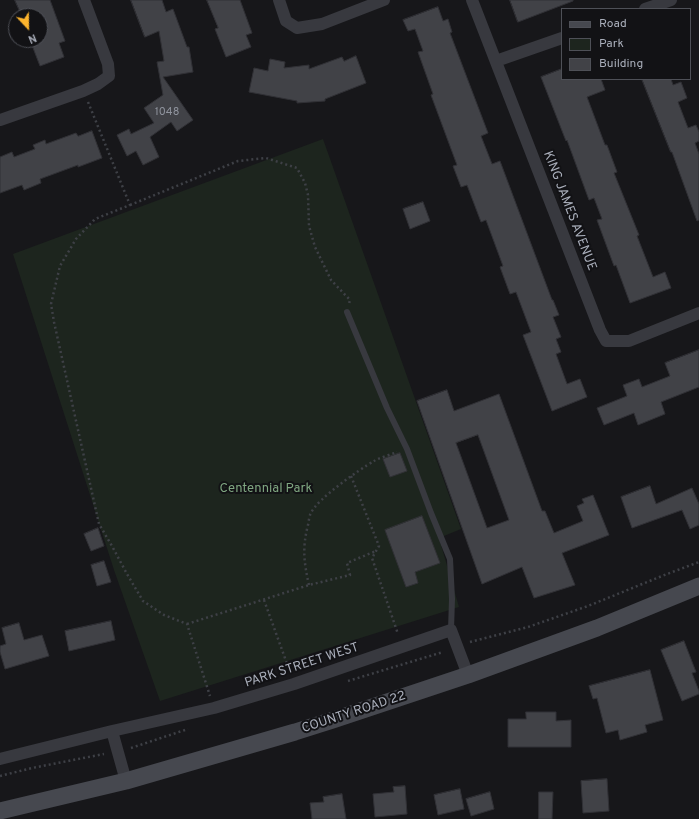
<!DOCTYPE html>
<style>
body{margin:0}
#map{position:relative;width:699px;height:819px;overflow:hidden;background:#17171a;font-family:Overpass,sans-serif}
canvas{display:block}
.legend{position:absolute;left:561px;top:8px;width:130px;height:72px;box-sizing:border-box;background:#121215;border:1px solid #4e5057;margin:0;padding:5px 7px;list-style:none;font-size:12px;color:#a9aeba}
.legend li{display:flex;align-items:center;gap:8px;height:20px}
.legend b{width:20px;border:1px solid #4e5057}
.north{position:absolute;left:8px;top:8px;width:40px;height:40px;box-sizing:border-box;background:#121215;border:1px solid #4e5057;border-radius:50%;rotate:158deg;font-size:11px;font-weight:700;line-height:16px;text-align:center;color:#a9aeba}
.north::after{content:'';display:block;margin:auto;width:14px;height:18px;background:#fcb42d;clip-path:polygon(50% 0,100% 100%,50% 72%,0 100%)}
</style>
<div id="map">
<canvas width="699" height="819"></canvas>
<ul class="legend">
<li><b style="height:5px;background:#46484f"></b>Road</li>
<li><b style="height:11px;background:#1d251e"></b>Park</li>
<li><b style="height:11px;background:#414247"></b>Building</li>
</ul>
<div class="north">N</div>
</div>
<script>
const ctx = document.querySelector('canvas').getContext('2d');
ctx.lineJoin = 'round';
function fill(path, color) { ctx.fillStyle = color; ctx.fill(path, 'evenodd'); }
function strokePath(path, color, width, dash) { ctx.strokeStyle = color; ctx.lineWidth = width; ctx.lineCap = dash ? 'butt' : 'round'; ctx.setLineDash(dash || []); ctx.stroke(path); }
function label(font, color, halo, rows, align = 'center') {
  ctx.font = font + ' Overpass,sans-serif'; ctx.lineWidth = 4; ctx.setLineDash([]); ctx.textBaseline = 'middle'; ctx.strokeStyle = halo; ctx.fillStyle = color; for (const [text, x, y, turn = 0] of rows) {
    ctx.save(); ctx.translate(x, y); ctx.rotate((+turn || 0) * Math.PI / 180); ctx.textAlign = isNaN(turn) ? turn : align; if (halo) ctx.strokeText(text, 0, 0); ctx.fillText(text, 0, 0); ctx.restore();
  }
}
const green = new Path2D(`
 M 323,139 L 461,529 L 439,538 L 459,607 L 160,701 L 114,570 L 13,254 Z`);
const building = new Path2D(`
 M 15,0 L 50,0 L 65,41 L 59,43 L 64,57 L 40,66 L 30,40 L 40,40 L 40,16 L 22,16 Z
 M 131,0 L 162,0 L 166,12 L 173,9 L 187,47 L 189,47 L 193,72 L 163,77 L 193,120 L 177,131 L 171,122 L 150,137 L 159,157 L 143,165 L 136,151 L 127,156 L 117,135 L 129,129 L 131,134 L 154,123 L 144,108 L 163,95 L 157,62 L 164,61 L 159,31 L 145,37 Z
 M 207,0 L 240,0 L 252,33 L 246,35 L 251,47 L 226,57 L 215,29 L 218,28 Z
 M 510,0 L 573,0 L 573,1 L 518,22 Z
 M 438,7 L 443,21 L 448,19 L 452,32 L 450,33 L 488,133 L 481,136 L 492,164 L 500,161 L 552,300 L 553,300 L 559,315 L 553,317 L 561,337 L 556,339 L 561,352 L 556,354 L 567,384 L 580,379 L 587,397 L 552,411 L 523,335 L 531,332 L 516,292 L 510,294 L 500,267 L 503,266 L 486,220 L 481,222 L 467,185 L 461,187 L 453,166 L 457,165 L 431,95 L 433,94 L 418,52 L 423,51 L 415,29 L 408,31 L 403,20 Z
 M 356,56 L 366,83 L 325,99 L 325,101 L 297,103 L 297,101 L 249,92 L 254,68 L 268,71 L 270,59 L 285,62 L 284,68 L 309,65 L 309,69 L 342,57 L 344,61 Z
 M 562,69 L 562,79 L 601,79 L 605,90 L 587,97 L 605,145 L 607,145 L 617,172 L 614,173 L 639,235 L 637,236 L 653,277 L 665,272 L 671,288 L 630,303 L 616,265 L 614,266 L 597,220 L 602,219 L 594,198 L 589,200 L 567,140 L 566,141 L 541,77 Z
 M 642,79 L 671,79 L 673,85 L 681,82 L 687,98 L 678,102 L 688,128 L 696,125 L 699,132 L 699,141 L 695,143 L 699,154 L 699,220 L 697,221 L 672,152 L 671,152 Z
 M 92,131 L 102,158 L 78,167 L 78,165 L 40,179 L 41,183 L 24,190 L 22,185 L 0,193 L 0,157 L 12,152 L 14,157 L 35,149 L 33,145 L 45,140 L 46,144 L 76,133 L 78,136 Z
 M 423,202 L 430,221 L 410,229 L 403,209 Z
 M 699,350 L 699,387 L 661,402 L 665,414 L 638,425 L 634,413 L 604,425 L 597,408 L 627,396 L 623,385 L 639,379 L 642,387 L 670,376 L 665,363 Z
 M 447,390 L 454,411 L 499,394 L 542,511 L 545,511 L 554,533 L 583,521 L 577,506 L 584,503 L 582,499 L 593,495 L 609,535 L 562,553 L 575,585 L 534,598 L 522,567 L 482,584 L 417,401 ZM 478,435 L 509,520 L 487,528 L 456,443 Z
 M 400,453 L 407,471 L 390,477 L 383,459 Z
 M 650,486 L 656,504 L 692,488 L 699,504 L 699,525 L 690,529 L 682,510 L 632,528 L 621,497 Z
 M 422,516 L 440,563 L 415,572 L 418,583 L 406,587 L 385,530 Z
 M 98,528 L 104,546 L 91,551 L 84,534 Z
 M 104,561 L 111,582 L 97,586 L 91,565 Z
 M 111,621 L 115,640 L 69,651 L 65,631 Z
 M 19,623 L 24,640 L 42,635 L 49,656 L 5,669 L 0,652 L 0,646 L 6,644 L 2,628 Z
 M 684,641 L 696,672 L 692,673 L 699,691 L 699,694 L 682,701 L 661,650 Z
 M 650,670 L 663,720 L 645,725 L 647,732 L 620,740 L 618,730 L 606,733 L 597,698 L 593,699 L 589,686 Z
 M 526,712 L 556,712 L 556,721 L 571,720 L 571,747 L 508,747 L 508,719 L 526,719 Z
 M 607,779 L 609,811 L 583,813 L 581,781 Z
 M 405,786 L 407,814 L 375,817 L 373,794 L 394,792 L 393,787 Z
 M 460,789 L 464,809 L 438,815 L 434,795 Z
 M 490,792 L 494,809 L 471,816 L 466,799 Z
 M 539,792 L 553,792 L 552,819 L 539,819 Z
 M 342,794 L 346,819 L 312,819 L 310,803 L 324,802 L 323,797 Z`);
const path = new Path2D(`
 M 88,102 L 130,205 L 95,219 L 76,239 L 60,266 L 51,304 L 54,322 L 99,524 L 112,546 L 127,574 L 143,601 L 164,615 L 187,624 L 210,696
 M 130,205 L 238,161 L 266,158 L 297,168 L 305,183 L 308,195 L 309,226 L 315,247 L 331,280 L 350,300 L 349,304
 M 351,476 L 379,546 L 372,558 L 398,634
 M 309,585 C 304,563 302,548 308,525 C 309,521 309,516 311,513 C 317,499 360,469 374,461 C 381,457 390,455 397,452
 M 264,600 L 290,672
 M 187,624 L 309,585 L 350,575 L 347,563 L 376,551
 M 470,642 L 528,627 L 588,606 L 667,574 L 699,562
 M 348,681 L 443,652
 M 131,748 L 188,729
 M 0,776 L 32,768 L 104,754`);
const lane = new Path2D(`
 M 347,312 L 387,408 L 407,449 L 431,513 L 450,559 L 452,599 L 451,630`);
const street = new Path2D(`
 M 279,0 L 286,21 L 297,28 L 322,24 L 384,0
 M 472,0 L 600,330 L 606,341 L 629,341 L 699,313
 M 645,9 L 671,0
 M 496,61 L 562,38
 M 0,120 L 83,91 L 98,84 L 109,76 L 108,64 L 84,0
 M 112,731 L 126,781
 M 0,759 L 112,731 L 214,708 L 294,684 L 451,630 L 468,675`);
const secondary = new Path2D(`
 M 0,811 L 126,781 L 295,732 L 333,720 L 468,675 L 597,628 L 699,586`);
const numberNames = [
 ["1048",167,113]
];
const streetNames = [
 ["KING JAMES AVENUE",569,211,69],
 ["PARK STREET WEST",302,666,-18],
 ["COUNTY ROAD 22",354,713,-18]
];
const parkNames = [
 ["Centennial Park",266,489]
];
fill(green, '#1d251e');
fill(building, '#414247');
strokePath(building, '#313136', 1);
strokePath(path, '#3e4046', 2.5, [2, 3]);
strokePath(lane, '#38393f', 6);
strokePath(street, '#38393f', 12);
strokePath(secondary, '#46484f', 17);
label('11px', '#8f939d', null, numberNames);
label('13px', '#a9aeba', '#121215', streetNames);
label('13px', '#7fa681', '#121215', parkNames);
</script>
